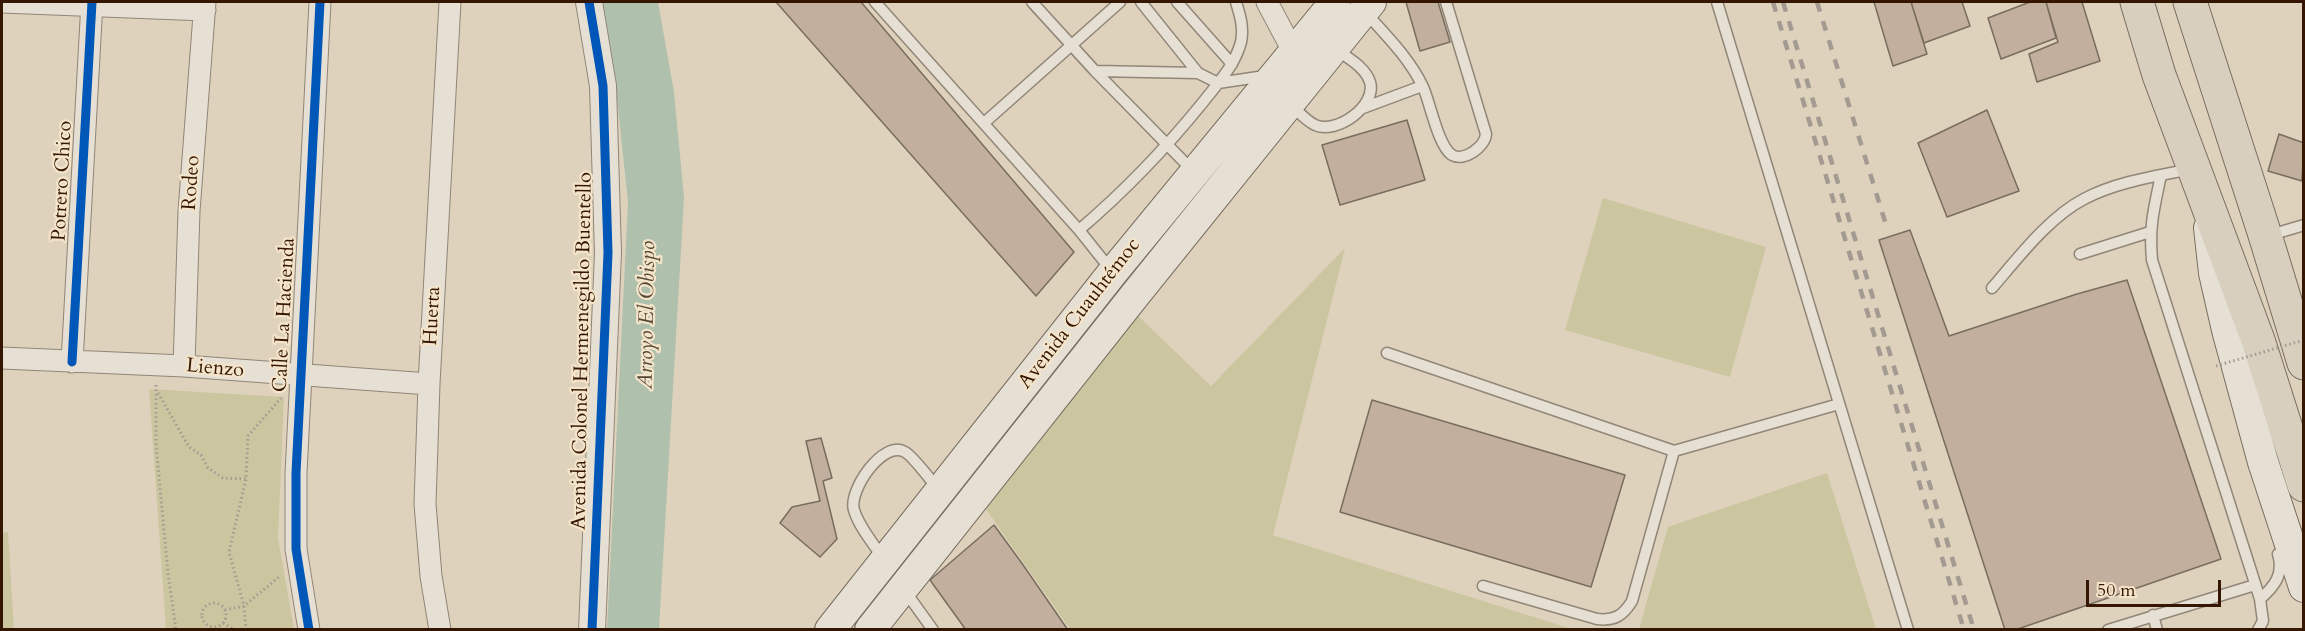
<!DOCTYPE html>
<meta charset="utf-8">
<style>
body{margin:0}
#map{position:relative;width:2305px;height:631px;overflow:hidden;background:#dfd2bc;font-family:Cardo,serif}
canvas{display:block}
.frame{position:absolute;inset:0;border:3px solid #341603;pointer-events:none}
.scale{position:absolute;left:2086px;top:580px;width:135px;height:27px;box-sizing:border-box;border:3px solid #341603;border-top:0;padding-left:8px;font-size:18px;line-height:21px;white-space:nowrap;color:#341603;-webkit-text-stroke:4px #f4e4ca;paint-order:stroke}
</style>
<div id="map">
<canvas width="2305" height="631"></canvas>
<div class="frame"></div>
<div class="scale">50 m</div>
</div>
<script>
const ctx = document.querySelector('canvas').getContext('2d');
ctx.lineJoin = 'round';
function fill(path, color) { ctx.fillStyle = color; ctx.fill(path, 'evenodd'); }
function strokePath(path, color, width, dash) { ctx.strokeStyle = color; ctx.lineWidth = width; ctx.lineCap = dash ? 'butt' : 'round'; ctx.setLineDash(dash || []); ctx.stroke(path); }
function label(font, color, halo, rows, align = 'center') {
  ctx.font = font + ' Cardo,serif'; ctx.lineWidth = 4.5; ctx.setLineDash([]); ctx.textBaseline = 'middle'; ctx.strokeStyle = halo; ctx.fillStyle = color; for (const [text, x, y, turn = 0] of rows) {
    ctx.save(); ctx.translate(x, y); ctx.rotate((+turn || 0) * Math.PI / 180); ctx.textAlign = isNaN(turn) ? turn : align; if (halo) ctx.strokeText(text, 0, 0); ctx.fillText(text, 0, 0); ctx.restore();
  }
}
const green = new Path2D(`
 M 1603,198 L 1766,247 L 1730,377 L 1565,330 Z
 M 1345,248 L 1273,535 L 1572,629 L 1070,629 L 983,505 L 1134,312 L 1211,386 Z
 M 149,389 L 284,397 L 278,538 L 294,629 L 166,629 Z
 M 1827,473 L 1876,629 L 1639,629 L 1668,527 Z
 M 8,532 L 14,629 L 2,629 L 2,533 Z`);
const water = new Path2D(`
 M 601,2 L 658,2 L 674,92 L 684,198 L 659,629 L 607,629 L 628,202 L 617,99 Z`);
const building = new Path2D(`
 M 776,2 L 861,2 L 1074,252 L 1036,296 Z
 M 1406,2 L 1438,2 L 1450,42 L 1420,51 Z
 M 1874,2 L 1911,2 L 1927,54 L 1893,66 Z
 M 1911,2 L 1962,2 L 1970,26 L 1924,43 Z
 M 2030,2 L 2046,2 L 2056,38 L 2001,59 L 1988,18 Z
 M 2046,2 L 2082,2 L 2100,61 L 2037,82 L 2029,54 L 2058,42 Z
 M 1987,110 L 2019,191 L 1947,217 L 1918,143 Z
 M 1407,120 L 1425,180 L 1340,205 L 1322,145 Z
 M 2279,134 L 2304,143 L 2302,181 L 2268,171 Z
 M 1910,230 L 1949,336 L 2077,294 L 2127,280 L 2221,559 L 2015,630 L 2005,630 L 1879,240 Z
 M 1372,400 L 1625,475 L 1591,587 L 1340,512 Z
 M 821,438 L 832,478 L 823,481 L 837,539 L 820,557 L 780,523 L 792,507 L 820,501 L 806,441 Z
 M 994,525 L 1021,562 L 1068,630 L 966,630 L 930,580 Z`);
const path = new Path2D(`
 M 156,385 L 156,445 L 168,573 L 176,630
 M 158,393 L 189,447 L 201,455 L 208,468 L 223,478 L 246,479
 M202 615a12 12 0 1 1 24 0a12 12 0 1 1-24 0Z
 M 225,610 L 244,606 L 280,576
 M 223,623 L 235,630
 M 246,630 L 244,606 L 229,552 L 246,479 L 248,436 L 281,398`);
const service = new Path2D(`
 M 875,2 L 1079,230 L 1111,270
 M 1032,2 L 1095,71 L 1193,171
 M 1141,2 L 1198,73 L 1218,83 L 1265,76
 M 1177,2 L 1232,64
 M 1717,2 L 1908,630
 M 1366,13 C 1386,35 1410,59 1423,87 C 1430,102 1438,146 1452,155 C 1464,162 1485,147 1486,134 L 1446,2
 M 1095,71 L 1198,73
 M 1290,104 C 1297,110 1306,121 1315,125 C 1336,135 1377,106 1370,82 C 1365,67 1349,59 1337,50
 M 1363,108 L 1422,86
 M 984,123 L 1120,2
 M 2161,175 C 2154,209 2149,225 2152,260 L 2260,599 L 2263,621 L 2258,630
 M 1079,230 C 1125,191 1166,148 1204,101 C 1218,83 1235,65 1241,42 C 1244,28 1240,15 1236,2
 M 2277,233 L 2304,225
 M 2080,254 L 2150,232
 M 1992,288 C 2018,258 2049,217 2084,199 C 2116,182 2156,176 2191,169
 M 1387,353 L 1674,451 L 1839,404
 M 883,558 C 873,543 859,527 854,510 C 848,491 883,439 905,452 C 913,456 932,482 939,490
 M 1483,586 L 1597,619 C 1614,621 1623,616 1632,601 L 1674,451
 M 905,591 L 933,630
 M 2260,599 C 2275,586 2284,574 2278,554
 M 2153,615 L 2157,630
 M 2108,630 L 2255,585`);
const minor = new Path2D(`
 M 2,2 L 205,10
 M 1267,2 L 1293,51
 M 2,358 L 184,366 L 429,384
 M 72,362 L 92,2
 M 184,366 L 189,211 L 205,2
 M 309,630 L 296,549 L 296,473 L 320,2
 M 440,630 L 431,576 L 425,504 L 429,384 L 450,2`);
const tertiary = new Path2D(`
 M 589,2 L 603,86 L 608,253 L 592,630`);
const secondary = new Path2D(`
 M 2209,228 L 2214,273 L 2227,330 L 2263,462 L 2304,587
 M 830,630 L 1113,272 L 1335,2
 M 870,630 L 1135,295 L 1371,2`);
const primary = new Path2D(`
 M 2137,2 L 2159,75 L 2258,340 L 2304,485
 M 2190,2 L 2265,235 L 2304,363`);
const rail = new Path2D(`
 M 1773,2 L 1964,630
 M 1783,2 L 1974,630
 M 1817,2 L 1887,228`);
const pathBridge = new Path2D(`
 M 2216,366 L 2304,340`);
const cycleway = new Path2D(`
 M 589,2 L 603,86 L 608,253 L 592,630
 M 72,362 L 92,2
 M 309,630 L 296,549 L 296,473 L 320,2`);
const streetNames = [
 ["Potrero Chico",63,181,-87],
 ["Rodeo",192,183,-86],
 ["Avenida Cuauhtémoc",1080,314,-52],
 ["Calle La Hacienda",285,315,-87],
 ["Huerta",433,316,-87],
 ["Avenida Colonel Hermenegildo Buentello",583,351,-89],
 ["Lienzo",215,369,5]
];
const waterNames = [
 ["Arroyo El Obispo",648,315,-89]
];
fill(green, '#cbc6a0');
fill(water, '#afc0ad');
fill(building, '#c2af9e');
strokePath(building, '#786d5f', 1.5);
strokePath(service, '#918677', 13);
strokePath(minor, '#918677', 23);
strokePath(tertiary, '#918677', 28);
strokePath(secondary, '#786d5f', 32);
strokePath(primary, '#786d5f', 35);
strokePath(path, '#a39b91', 3, [1.5, 3]);
strokePath(service, '#e5dfd4', 10);
strokePath(minor, '#e5dfd4', 21);
strokePath(tertiary, '#e5dfd4', 26);
strokePath(secondary, '#e5dfd4', 30);
strokePath(primary, '#d9cfbf', 33);
strokePath(rail, '#a39b91', 4.5, [10, 10]);
strokePath(pathBridge, '#a39b91', 3, [1.5, 3]);
strokePath(cycleway, '#0057b8', 9);
label('20px', '#341603', '#f4e4ca', streetNames);
label('italic 21px', '#534734', '#f4e4ca', waterNames);
</script>
